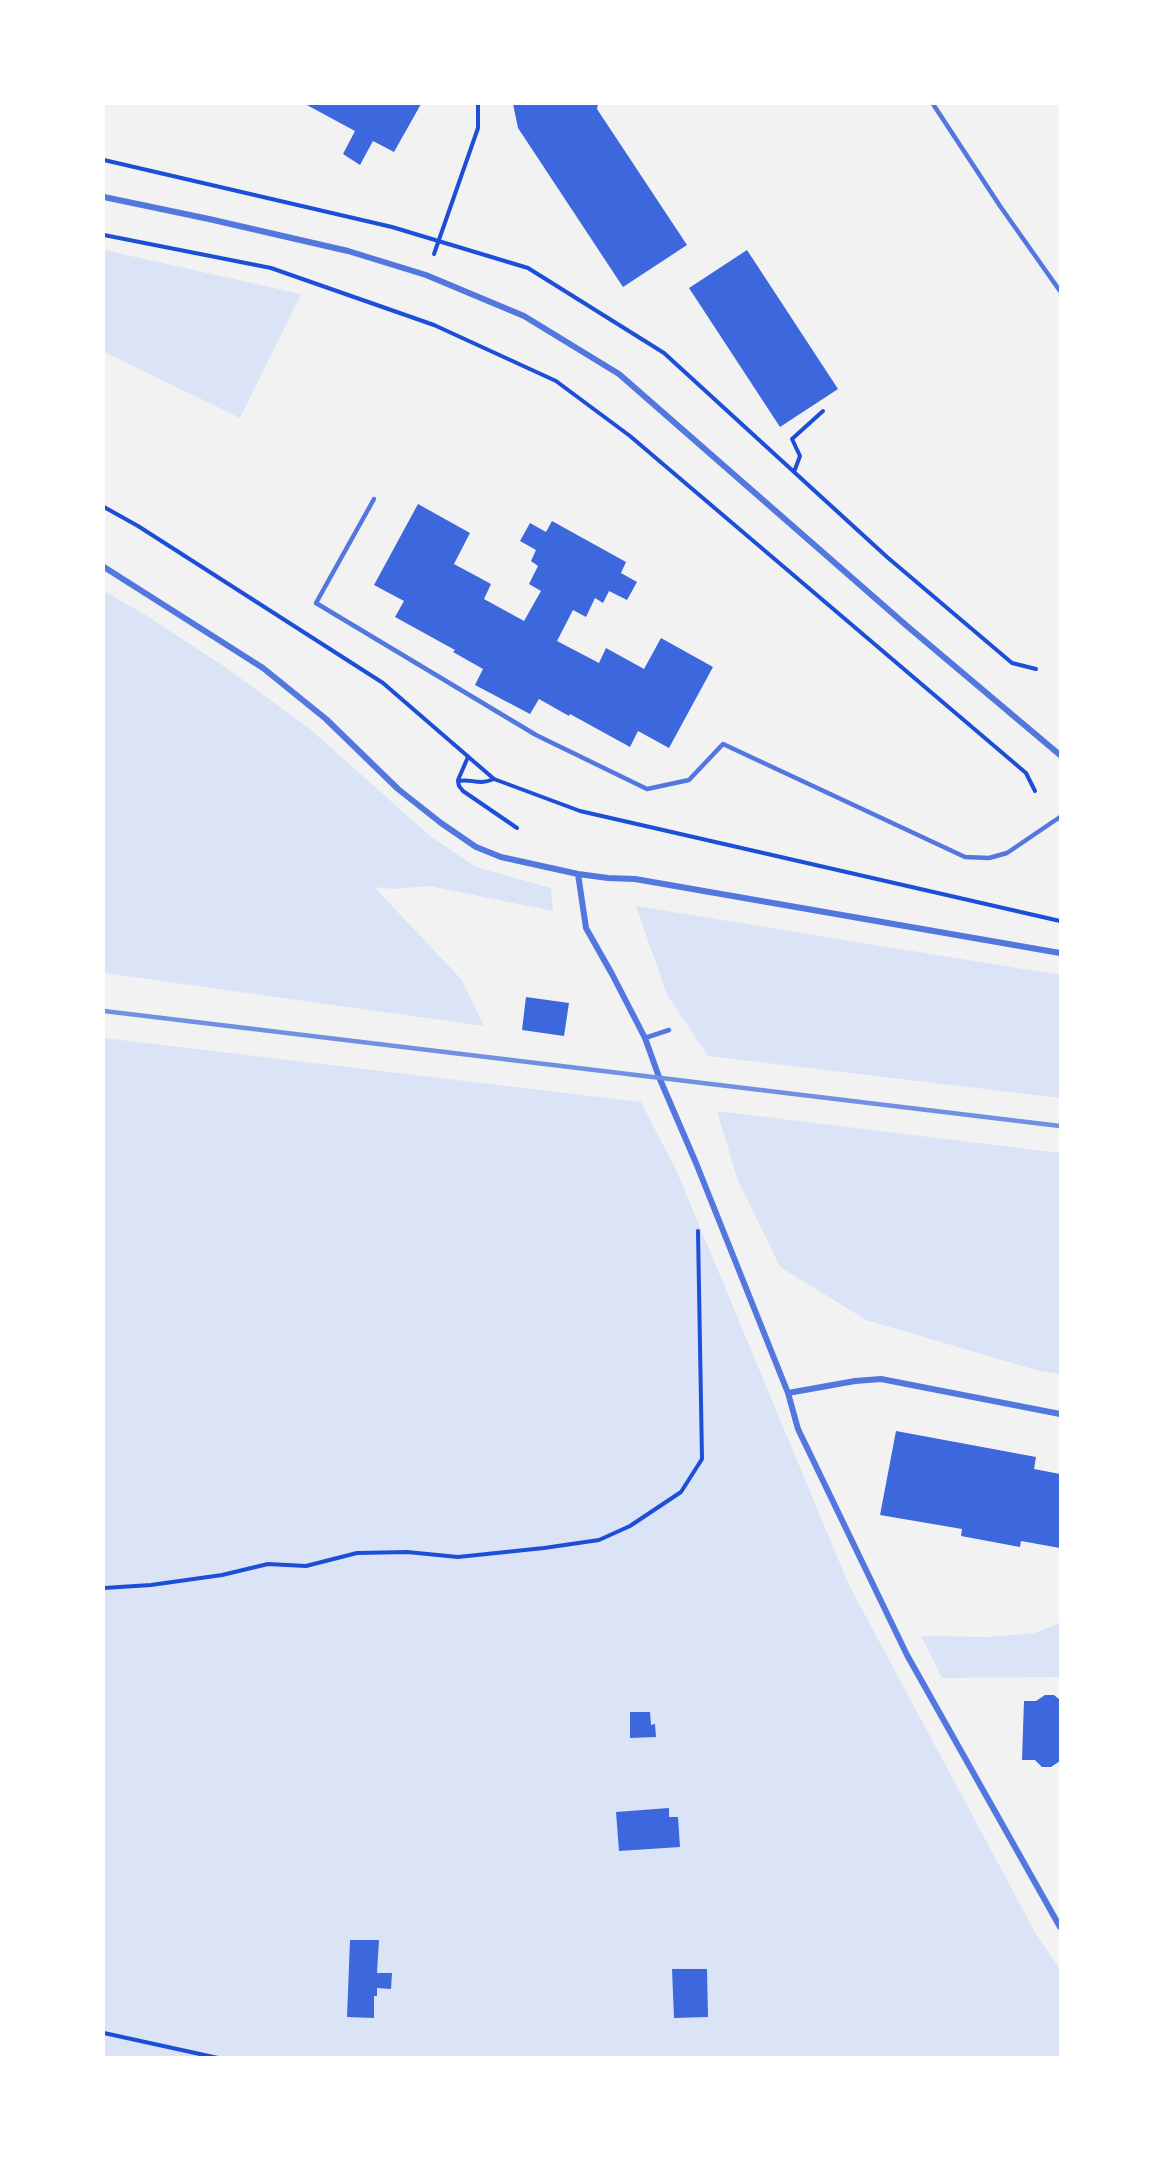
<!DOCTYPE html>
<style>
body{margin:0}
#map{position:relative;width:1164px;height:2161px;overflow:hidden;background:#f2f2f2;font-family:"Asap Condensed",sans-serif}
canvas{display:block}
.frame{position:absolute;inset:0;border:105px solid #fff;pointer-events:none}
</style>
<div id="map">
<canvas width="1164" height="2161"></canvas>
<div class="frame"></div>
</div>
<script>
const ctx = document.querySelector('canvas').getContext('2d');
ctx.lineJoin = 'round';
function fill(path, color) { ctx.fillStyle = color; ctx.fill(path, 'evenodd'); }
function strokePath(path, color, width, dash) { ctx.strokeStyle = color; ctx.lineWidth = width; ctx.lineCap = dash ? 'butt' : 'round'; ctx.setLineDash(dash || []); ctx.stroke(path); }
const green = new Path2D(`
 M 104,250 L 301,294 L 240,418 L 104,352 Z
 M 104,591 L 144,614 L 225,667 L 310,729 L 430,836 L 476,867 L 551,888 L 553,911 L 429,886 L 393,889 L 374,887 L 462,980 L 484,1026 L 104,973 Z
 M 636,906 L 1060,975 L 1060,1098 L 708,1056 L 667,995 Z
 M 104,1038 L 641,1102 L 677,1172 L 849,1585 L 1036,1934 L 1060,1969 L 1060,2057 L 104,2058 Z
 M 717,1111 L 1060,1153 L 1060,1374 L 1036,1370 L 866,1320 L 780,1267 L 737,1178 Z
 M 1060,1623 L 1060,1677 L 942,1678 L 921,1636 L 989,1637 L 1034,1633 Z`);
const building = new Path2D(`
 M 305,104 L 421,104 L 394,152 L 373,141 L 360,165 L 343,154 L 355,131 Z
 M 513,104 L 598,104 L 597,109 L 687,245 L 623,287 L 518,128 Z
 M 747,250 L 838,389 L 780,427 L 689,288 Z
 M 418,504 L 470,533 L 454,564 L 491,584 L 484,599 L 524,621 L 541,591 L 529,584 L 538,566 L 531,561 L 536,550 L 520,541 L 530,523 L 546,532 L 552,521 L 626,562 L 621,573 L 637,582 L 627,600 L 609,591 L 603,603 L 595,598 L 586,617 L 573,610 L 557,641 L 599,663 L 606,648 L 644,669 L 661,638 L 713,667 L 669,748 L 638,731 L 630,747 L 570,714 L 569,716 L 539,699 L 530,714 L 475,685 L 483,669 L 453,652 L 455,650 L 395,617 L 404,601 L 374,585 Z
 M 526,997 L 569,1003 L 564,1036 L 522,1030 Z
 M 896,1431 L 1036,1457 L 1034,1469 L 1060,1474 L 1060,1548 L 1021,1541 L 1020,1547 L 961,1536 L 962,1529 L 880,1515 Z
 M 1045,1695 L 1054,1695 L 1060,1700 L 1060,1761 L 1051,1767 L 1042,1767 L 1035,1760 L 1022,1760 L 1024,1701 L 1036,1701 Z
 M 630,1712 L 650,1712 L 651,1725 L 655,1724 L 656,1737 L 630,1738 Z
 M 669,1808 L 669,1817 L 678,1817 L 680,1847 L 619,1851 L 616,1812 Z
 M 350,1940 L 379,1940 L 377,1973 L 392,1973 L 391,1989 L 377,1988 L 377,1996 L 374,1996 L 374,2018 L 347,2017 Z
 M 672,1969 L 707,1969 L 708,2017 L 674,2018 Z`);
const path = new Path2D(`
 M 104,160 L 392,227 L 528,268 L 664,353 L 887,557 L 1012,663 L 1036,669
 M 104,235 L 271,268 L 434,325 L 556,381 L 630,436 L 1026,773 L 1035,791
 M 434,254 L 478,128 L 478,104
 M 794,472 L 800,456 L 792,439 L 823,411
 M 104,507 L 138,526 L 383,683 L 494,779 C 477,786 472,778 458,781 L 459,786 L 463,791 L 517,828
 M 494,779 L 580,811 L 1060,921
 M 458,780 L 468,757
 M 104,1588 L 151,1585 L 222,1575 L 268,1564 L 306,1566 L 357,1553 L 407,1552 L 458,1557 L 544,1548 L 599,1540 L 630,1526 L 681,1492 L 702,1459 L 698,1231
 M 104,2033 L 218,2058`);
const service = new Path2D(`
 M 933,104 L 1000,206 L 1060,291
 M 374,499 L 316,603 L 536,735 L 647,789 L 689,780 L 723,744 L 965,857 L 989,858 L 1007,853 L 1060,817
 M 645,1038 L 669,1030`);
const minor = new Path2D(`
 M 104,197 L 209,219 L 348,251 L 426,275 L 524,316 L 619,374 L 907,626 L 1060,755
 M 104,567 L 263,668 L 326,719 L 398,789 L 441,823 L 476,847 L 501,857 L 578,874 L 608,878 L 635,879 L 1060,953
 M 578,874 L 586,928 L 612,974 L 645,1038 L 659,1077 L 696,1163 L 788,1393 L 798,1429 L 907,1655 L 1060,1927
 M 788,1393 L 855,1381 L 881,1379 L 1060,1414`);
const rail = new Path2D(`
 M 104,1011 L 1060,1126`);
fill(green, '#dbe4f7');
fill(building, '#3d67dc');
strokePath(path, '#1d4ed8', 4);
strokePath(service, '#5277de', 4.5);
strokePath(minor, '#5277de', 6);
strokePath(rail, '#7290e2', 4.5);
</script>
